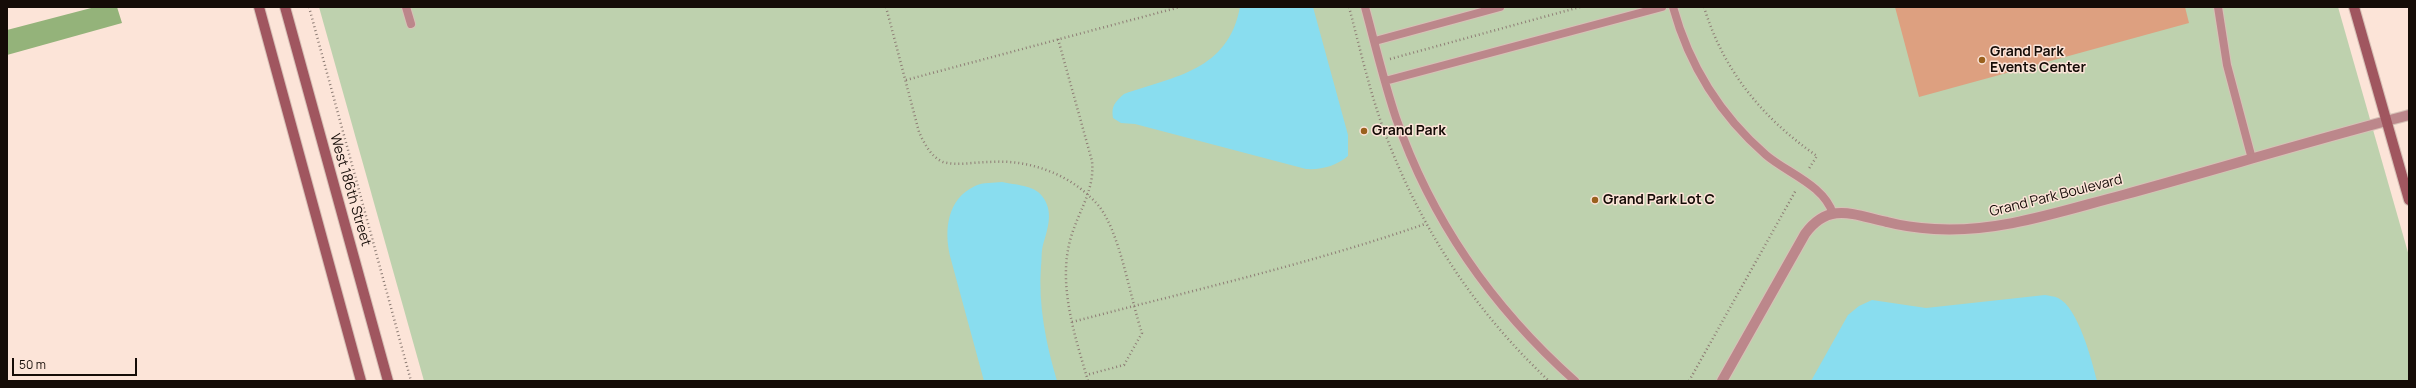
<!DOCTYPE html>
<style>
body{margin:0}
#map{position:relative;width:2416px;height:388px;overflow:hidden;background:#fce4d8;font-family:Manrope,sans-serif}
canvas{display:block}
.frame{position:absolute;inset:0;border:8px solid #150c07;pointer-events:none}
.scale{position:absolute;left:12px;top:358px;width:125px;height:18px;box-sizing:border-box;border:2px solid #150c07;border-top:0;padding-left:5px;font-size:12px;line-height:14px;white-space:nowrap;color:#150c07;-webkit-text-stroke:3px #fce4d8;paint-order:stroke}
</style>
<div id="map">
<canvas width="2416" height="388"></canvas>
<div class="frame"></div>
<div class="scale">50 m</div>
</div>
<script>
const ctx = document.querySelector('canvas').getContext('2d');
ctx.lineJoin = 'round';
function fill(path, color) { ctx.fillStyle = color; ctx.fill(path, 'evenodd'); }
function strokePath(path, color, width, dash) { ctx.strokeStyle = color; ctx.lineWidth = width; ctx.lineCap = dash ? 'butt' : 'round'; ctx.setLineDash(dash || []); ctx.stroke(path); }
function label(font, color, halo, rows, align = 'center') {
  ctx.font = font + ' Manrope,sans-serif'; ctx.lineWidth = 3; ctx.setLineDash([]); ctx.textBaseline = 'middle'; ctx.strokeStyle = halo; ctx.fillStyle = color; for (const [text, x, y, turn = 0] of rows) {
    ctx.save(); ctx.translate(x, y); ctx.rotate((+turn || 0) * Math.PI / 180); ctx.textAlign = isNaN(turn) ? turn : align; if (halo) ctx.strokeText(text, 0, 0); ctx.fillText(text, 0, 0); ctx.restore();
  }
}
const green = new Path2D(`
 M 319,7 L 2338,7 L 2409,256 L 2409,381 L 424,381 Z`);
const forest = new Path2D(`
 M 95,7 L 117,7 L 122,23 L 7,55 L 7,30 Z`);
const water = new Path2D(`
 M 1240,7 L 1313,7 L 1348,135 L 1348,156 C 1336,166 1322,170 1306,169 L 1135,124 L 1121,123 L 1113,118 C 1111,106 1115,102 1124,94 C 1175,76 1228,71 1240,7 Z
 M 1002,182 C 1015,185 1034,185 1042,196 C 1054,211 1048,228 1043,245 C 1041,252 1042,260 1041,266 C 1038,305 1046,344 1057,381 L 984,381 L 950,256 C 944,230 947,199 975,186 C 983,182 994,183 1002,182 Z
 M 2045,295 C 2049,296 2054,296 2058,298 C 2078,307 2092,361 2097,381 L 1811,381 L 1848,315 L 1859,306 L 1872,300 L 1926,308 Z`);
const building = new Path2D(`
 M 1895,7 L 2185,7 L 2189,23 L 1919,97 Z`);
const path = new Path2D(`
 M 309,7 L 411,381
 M 886,7 L 919,132 C 924,143 931,157 943,162 C 957,166 974,162 989,162 C 1029,159 1071,174 1098,205 C 1120,231 1130,298 1142,333 L 1124,365 L 1086,375
 M 1349,7 C 1361,52 1371,98 1388,141 C 1424,234 1477,313 1549,381
 M 1704,7 C 1723,70 1763,119 1817,156 L 1808,170
 M 1058,39 L 1092,161 C 1095,190 1079,210 1071,237 C 1057,284 1075,336 1088,381
 M 1390,59 L 1580,7
 M 906,80 L 1180,7
 M 1072,322 C 1190,291 1310,264 1425,224
 M 1689,381 L 1796,190`);
const lane = new Path2D(`
 M 406,7 L 411,24
 M 1365,7 C 1375,44 1384,82 1396,118 C 1432,222 1493,308 1575,381
 M 1673,7 C 1689,65 1720,115 1766,155 C 1787,173 1824,185 1833,214
 M 2218,7 L 2227,65 L 2252,159
 M 1375,41 L 1500,7
 M 1385,81 L 1662,7`);
const street = new Path2D(`
 M 1722,381 L 1805,234 C 1829,201 1854,215 1887,222 C 1902,226 1919,228 1934,229 C 1999,233 2061,211 2123,195 C 2218,169 2313,140 2409,115`);
const secondary = new Path2D(`
 M 259,7 L 361,381
 M 285,7 L 388,381
 M 2354,7 L 2409,200`);
const markers = [
 [1982,60,4,"#9a611e"],
 [1364,131,4,"#9a611e"],
 [1595,200,4,"#9a611e"]
];
const poiNames = [
 ["Grand Park",1990,52],
 ["Events Center",1990,68],
 ["Grand Park",1372,131],
 ["Grand Park Lot C",1603,200]
];
const streetNames = [
 ["West 186th Street",350,190,74],
 ["Grand Park Boulevard",2056,196,-14]
];
fill(green, '#bed1ae');
fill(forest, '#94b37a');
fill(water, '#89ddef');
fill(building, '#dda080');
strokePath(lane, '#d7c1b7', 10);
strokePath(street, '#d7c1b7', 12);
strokePath(secondary, '#d7c1b7', 12);
strokePath(path, '#8e7d75', 2.5, [1, 3]);
strokePath(lane, '#bc878b', 8);
strokePath(street, '#bc878b', 10);
strokePath(secondary, '#a0565f', 10);
for (const [x, y, r, color] of markers) { const dot = new Path2D(); dot.arc(x, y, r, 0, 2 * Math.PI); ctx.fillStyle = color; ctx.fill(dot); strokePath(dot, '#fce4d8', 1.5); }
label('bold 14px', '#150c07', '#fce4d8', poiNames, 'left');
label('14px', '#150c07', '#fce4d8', streetNames);
</script>
